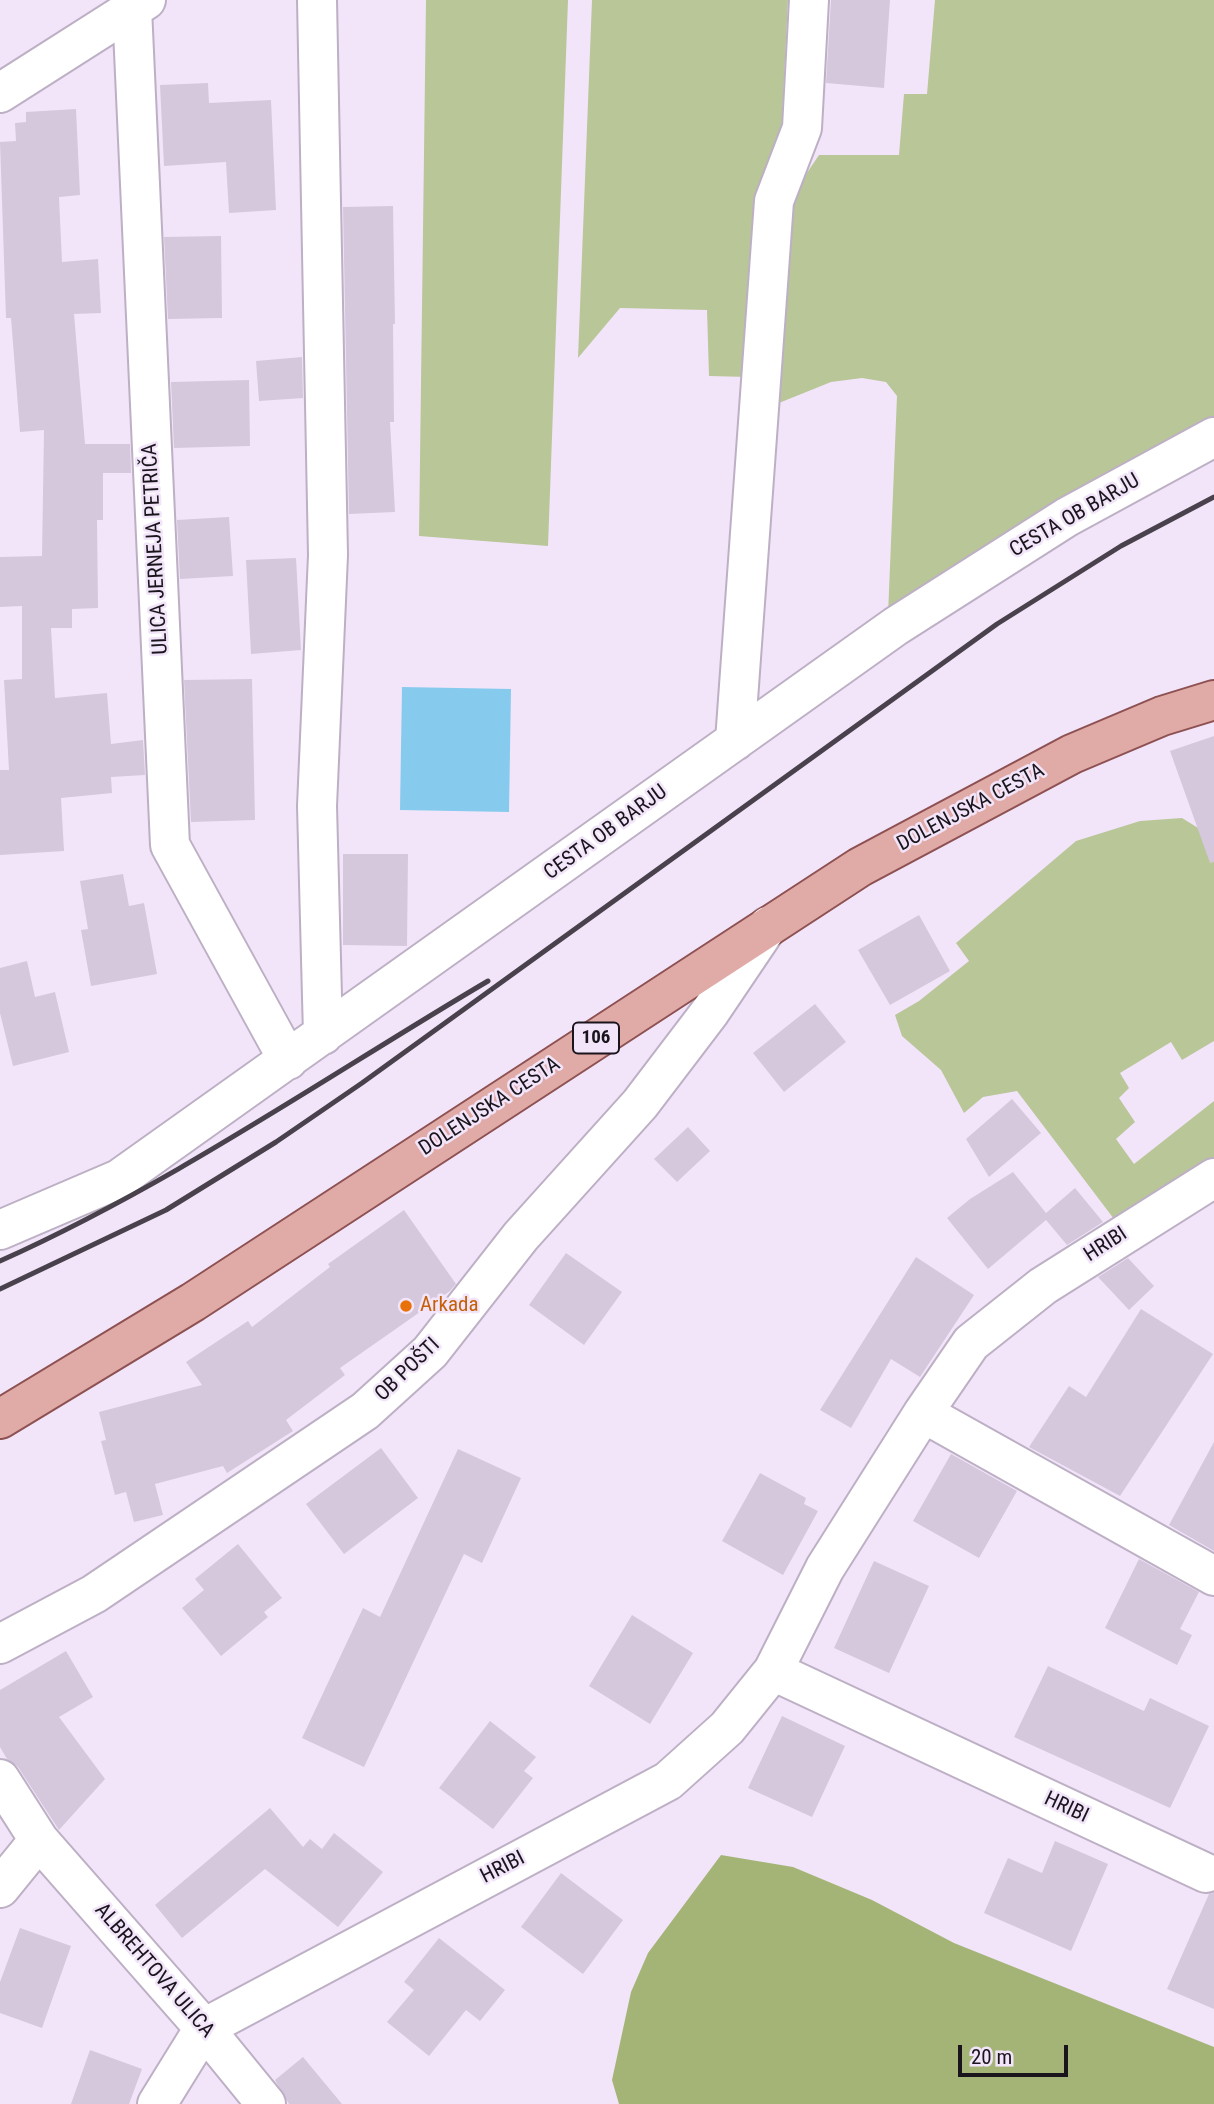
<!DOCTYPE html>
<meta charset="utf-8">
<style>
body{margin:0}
#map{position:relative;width:1214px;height:2104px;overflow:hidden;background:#f2e5fa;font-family:"Roboto Condensed",sans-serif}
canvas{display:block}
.scale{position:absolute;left:958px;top:2045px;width:110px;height:32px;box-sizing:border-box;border:4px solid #1a151c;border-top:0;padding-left:9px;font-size:21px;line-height:24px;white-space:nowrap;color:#1a151c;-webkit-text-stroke:5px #f2e5fa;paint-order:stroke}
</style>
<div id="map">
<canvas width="1214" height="2104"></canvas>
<div class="scale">20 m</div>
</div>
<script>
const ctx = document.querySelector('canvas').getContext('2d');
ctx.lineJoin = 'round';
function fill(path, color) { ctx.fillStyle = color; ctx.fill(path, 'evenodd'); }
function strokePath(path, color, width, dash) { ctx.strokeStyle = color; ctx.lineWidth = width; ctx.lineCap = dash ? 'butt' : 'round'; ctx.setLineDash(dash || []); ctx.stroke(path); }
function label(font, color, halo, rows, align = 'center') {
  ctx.font = font + ' "Roboto Condensed",sans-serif'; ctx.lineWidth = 5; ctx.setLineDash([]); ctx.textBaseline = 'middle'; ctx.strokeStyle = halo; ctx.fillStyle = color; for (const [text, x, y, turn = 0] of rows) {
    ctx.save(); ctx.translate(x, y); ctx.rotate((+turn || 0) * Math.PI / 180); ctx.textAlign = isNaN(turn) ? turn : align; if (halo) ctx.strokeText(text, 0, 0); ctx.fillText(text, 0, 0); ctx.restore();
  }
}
const green = new Path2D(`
 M 426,0 L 568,0 L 548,546 L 419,536 Z
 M 592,0 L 788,0 L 780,161 L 749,377 L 709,376 L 707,310 L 620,308 L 578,358 Z
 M 935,0 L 1214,0 L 1214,422 L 888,615 L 897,396 L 886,382 L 862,378 L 831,382 L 774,405 L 788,201 L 819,155 L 899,155 L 904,94 L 927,94 Z
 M 1182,818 L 1203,831 L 1214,846 L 1214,1041 L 1182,1060 L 1171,1042 L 1120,1073 L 1129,1088 L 1119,1098 L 1135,1122 L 1116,1139 L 1134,1164 L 1214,1101 L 1214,1161 L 1114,1219 L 1017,1091 L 983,1097 L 964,1113 L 941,1070 L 902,1036 L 895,1015 L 919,1001 L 969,961 L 956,943 L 1076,841 L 1140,821 Z`);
const forest = new Path2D(`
 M 721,1855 L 793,1867 L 872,1900 L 954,1943 L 1214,2047 L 1214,2104 L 619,2104 L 612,2080 L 631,1992 L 648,1953 Z`);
const water = new Path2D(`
 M 402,687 L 511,689 L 509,812 L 400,810 Z`);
const building = new Path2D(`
 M 831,0 L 890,0 L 884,88 L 826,83 Z
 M 208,83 L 209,103 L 271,100 L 276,210 L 229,213 L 226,162 L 164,166 L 160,85 Z
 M 76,109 L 80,195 L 59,197 L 62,262 L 98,259 L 101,313 L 74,314 L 85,444 L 130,444 L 131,473 L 103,473 L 103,520 L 97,520 L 98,608 L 72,609 L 72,628 L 51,628 L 55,698 L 107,693 L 111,744 L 143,740 L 145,775 L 111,777 L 112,793 L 61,798 L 64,851 L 0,855 L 0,770 L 9,770 L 4,680 L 22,679 L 22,606 L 0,607 L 0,557 L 42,556 L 44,430 L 20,432 L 11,318 L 6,318 L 0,142 L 16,141 L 15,123 L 26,122 L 26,112 Z
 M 393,206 L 395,324 L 393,324 L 394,422 L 390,422 L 395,512 L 349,514 L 343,207 Z
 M 221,236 L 222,318 L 168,319 L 164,237 Z
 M 302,357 L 303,398 L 259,401 L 256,361 Z
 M 249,380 L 250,446 L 174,448 L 171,382 Z
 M 229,517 L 233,576 L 180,579 L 177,520 Z
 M 296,558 L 301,650 L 251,654 L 246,560 Z
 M 252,679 L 255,820 L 191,822 L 184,680 Z
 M 1214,736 L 1214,862 L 1210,863 L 1170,751 Z
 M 343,854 L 408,854 L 407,946 L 343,945 Z
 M 123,874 L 129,906 L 144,903 L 157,974 L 91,986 L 81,930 L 88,929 L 80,881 Z
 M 919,915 L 950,971 L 890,1005 L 858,950 Z
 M 27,961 L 35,997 L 55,992 L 69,1052 L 13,1066 L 0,1013 L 0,968 Z
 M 815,1004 L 846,1042 L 784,1092 L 753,1053 Z
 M 1012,1099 L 1041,1133 L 989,1177 L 966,1139 Z
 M 688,1127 L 710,1151 L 677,1182 L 654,1159 Z
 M 1013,1172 L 1046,1213 L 1075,1188 L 1103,1222 L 1067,1245 L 1046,1220 L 988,1269 L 947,1218 L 970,1199 Z
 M 404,1210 L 456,1284 L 450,1291 L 340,1368 L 345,1375 L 286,1420 L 293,1431 L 227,1473 L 223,1466 L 155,1484 L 163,1515 L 134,1522 L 126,1492 L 115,1495 L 101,1441 L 106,1440 L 99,1412 L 202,1385 L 186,1362 L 248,1321 L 252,1327 L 330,1267 L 328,1264 Z
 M 566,1253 L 622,1292 L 584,1345 L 529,1305 Z
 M 916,1257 L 974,1295 L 920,1377 L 891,1359 L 851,1428 L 820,1410 Z
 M 1128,1258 L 1154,1286 L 1129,1310 L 1098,1277 Z
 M 1141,1309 L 1213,1354 L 1120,1496 L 1029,1447 L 1069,1386 L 1086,1397 Z
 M 1214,1442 L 1214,1551 L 1169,1525 Z
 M 381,1448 L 418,1498 L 344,1554 L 306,1504 Z
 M 458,1449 L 521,1478 L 482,1563 L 464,1554 L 364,1767 L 302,1738 L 363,1608 L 380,1617 Z
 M 951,1454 L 1017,1491 L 979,1558 L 913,1521 Z
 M 760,1473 L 806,1498 L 804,1504 L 818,1511 L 783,1575 L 722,1541 Z
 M 238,1544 L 282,1598 L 264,1612 L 268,1617 L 221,1656 L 182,1608 L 204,1590 L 195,1579 Z
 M 1139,1559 L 1199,1592 L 1180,1629 L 1192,1635 L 1177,1665 L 1105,1628 Z
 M 874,1561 L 929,1586 L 889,1673 L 834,1648 Z
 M 632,1615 L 693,1653 L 650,1724 L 589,1686 Z
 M 66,1651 L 93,1697 L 59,1717 L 105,1779 L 59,1830 L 18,1767 L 7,1759 L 0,1747 L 0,1690 Z
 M 1048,1666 L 1144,1711 L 1150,1698 L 1209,1726 L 1170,1808 L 1014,1737 Z
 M 782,1716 L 845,1746 L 812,1817 L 748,1788 Z
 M 490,1721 L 536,1757 L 524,1771 L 533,1778 L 493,1829 L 439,1788 Z
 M 270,1808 L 303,1847 L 310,1839 L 322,1849 L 334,1833 L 383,1872 L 338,1927 L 265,1869 L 182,1938 L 155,1905 Z
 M 1055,1841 L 1108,1864 L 1071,1951 L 984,1913 L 1008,1858 L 1042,1873 Z
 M 561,1873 L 623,1920 L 583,1974 L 521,1927 Z
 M 1214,1893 L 1214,2009 L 1167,1989 L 1209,1894 Z
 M 20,1928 L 71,1946 L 42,2028 L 0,2013 L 0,1982 Z
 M 439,1938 L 505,1990 L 480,2021 L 466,2010 L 429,2056 L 387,2022 L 414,1990 L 404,1982 Z
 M 90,2050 L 142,2069 L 129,2104 L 71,2104 Z
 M 303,2057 L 342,2104 L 289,2104 L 275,2080 Z`);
const minor = new Path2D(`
 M 317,0 L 328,555 L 317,806 L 323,1035
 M 132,8 L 170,845 L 288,1060
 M 0,93 L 146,0
 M 735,741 L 774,201 L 802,128 L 809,0
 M 0,1230 L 119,1179 L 896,626 L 1067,517 L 1214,437
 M 923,1413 L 1214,1576
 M 0,1644 L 94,1594 L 365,1411 L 430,1352 L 521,1236 L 640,1104 L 710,1012 L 768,926
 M 773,1671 L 1206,1873
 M 0,1779 L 39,1840 L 204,2028 L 266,2104
 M 0,1888 L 39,1840
 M 157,2104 L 204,2028 L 668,1781 L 727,1728 L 773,1671 L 825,1568 L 923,1413 L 971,1343 L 1043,1286 L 1214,1178`);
const major = new Path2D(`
 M 0,1419 L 193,1302 L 860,867 L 1072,754 L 1162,716 L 1214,700`);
const rail = new Path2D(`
 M 0,1261 C 172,1184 327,1076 488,981
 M 0,1289 L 166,1210 L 276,1142 L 362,1083 L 997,624 L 1121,546 L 1214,497`);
const markers = [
 [406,1306,7,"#e8710a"]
];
const shields = [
 [596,1038,46]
];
const shieldNames = [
 ["106",596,1038]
];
const streetNames = [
 ["CESTA OB BARJU",1075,516,-30],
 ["ULICA JERNEJA PETRIČA",156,549,-93],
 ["DOLENJSKA CESTA",971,808,-28],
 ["CESTA OB BARJU",606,833,-36],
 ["DOLENJSKA CESTA",490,1107,-33],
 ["HRIBI",1106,1245,-33],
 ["OB POŠTI",408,1370,-44],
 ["HRIBI",1066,1808,25],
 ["HRIBI",503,1868,-27],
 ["ALBREHTOVA ULICA",154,1971,49]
];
const foodNames = [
 ["Arkada",420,1306]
];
fill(green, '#b9c698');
fill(forest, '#a4b477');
fill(water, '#86cbed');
fill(building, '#d5c8dc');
strokePath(minor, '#bdb0c4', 42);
strokePath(major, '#8d5151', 42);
strokePath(minor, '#fff', 38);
strokePath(major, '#e0aaa7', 38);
strokePath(rail, '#49424c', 5);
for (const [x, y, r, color] of markers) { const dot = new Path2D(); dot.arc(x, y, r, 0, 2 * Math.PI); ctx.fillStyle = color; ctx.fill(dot); strokePath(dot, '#f2e5fa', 2.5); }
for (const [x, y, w] of shields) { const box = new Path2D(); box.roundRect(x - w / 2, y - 15.5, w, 31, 5); ctx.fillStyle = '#f2e5fa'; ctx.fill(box); strokePath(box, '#1a151c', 2); }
label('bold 19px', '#1a151c', null, shieldNames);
label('21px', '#1a151c', '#f2e5fa', streetNames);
label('21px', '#c56008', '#f2e5fa', foodNames, 'left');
</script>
